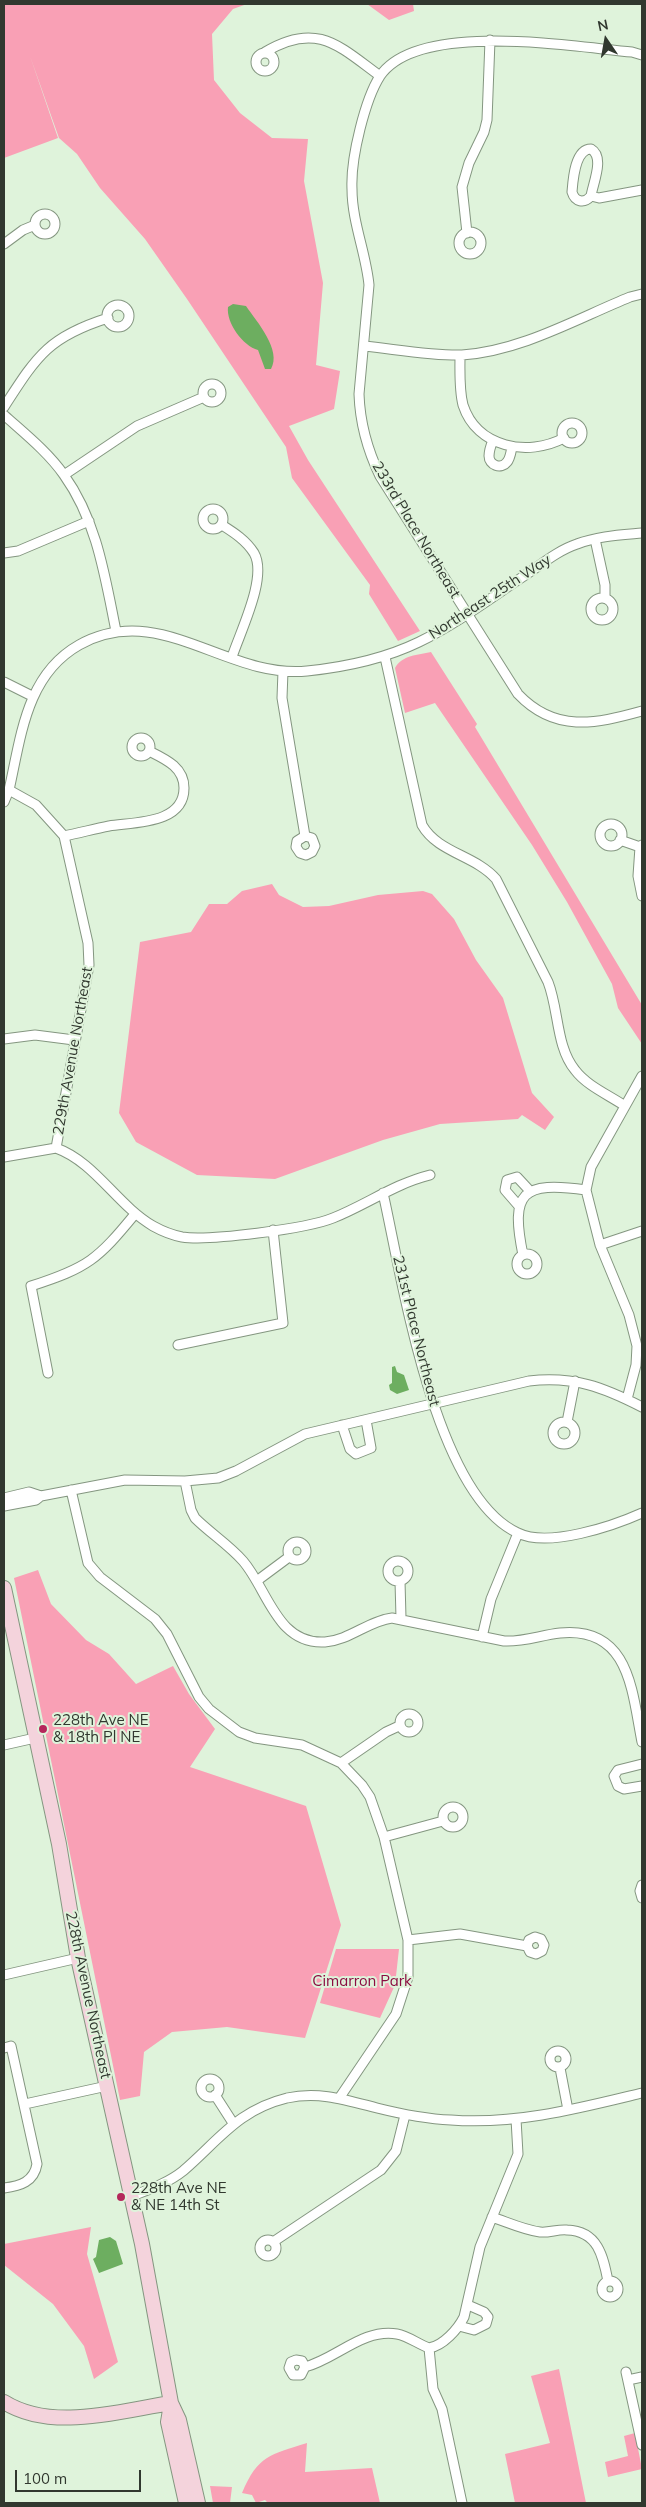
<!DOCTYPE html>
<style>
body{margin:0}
#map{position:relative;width:646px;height:2507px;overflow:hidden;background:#dff3db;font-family:Mulish,sans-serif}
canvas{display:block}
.frame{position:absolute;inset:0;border:5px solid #31382f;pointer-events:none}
.north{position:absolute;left:581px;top:15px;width:50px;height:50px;-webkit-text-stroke:4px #dff3db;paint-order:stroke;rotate:348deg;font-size:14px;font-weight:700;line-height:20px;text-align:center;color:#31382f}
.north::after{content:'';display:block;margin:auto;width:18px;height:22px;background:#31382f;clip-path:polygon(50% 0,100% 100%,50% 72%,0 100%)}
.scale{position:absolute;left:15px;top:2470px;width:126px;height:22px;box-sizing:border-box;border:2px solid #31382f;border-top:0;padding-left:6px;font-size:15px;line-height:18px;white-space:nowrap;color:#31382f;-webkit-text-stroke:4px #dff3db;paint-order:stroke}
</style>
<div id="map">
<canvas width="646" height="2507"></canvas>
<div class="frame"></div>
<div class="north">N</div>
<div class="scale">100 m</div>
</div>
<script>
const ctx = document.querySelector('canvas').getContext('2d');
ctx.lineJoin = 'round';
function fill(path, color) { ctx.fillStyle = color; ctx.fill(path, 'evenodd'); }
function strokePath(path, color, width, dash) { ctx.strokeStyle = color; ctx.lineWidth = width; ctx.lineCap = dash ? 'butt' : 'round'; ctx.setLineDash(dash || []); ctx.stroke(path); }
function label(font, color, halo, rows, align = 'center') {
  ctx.font = font + ' Mulish,sans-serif'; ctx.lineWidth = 4; ctx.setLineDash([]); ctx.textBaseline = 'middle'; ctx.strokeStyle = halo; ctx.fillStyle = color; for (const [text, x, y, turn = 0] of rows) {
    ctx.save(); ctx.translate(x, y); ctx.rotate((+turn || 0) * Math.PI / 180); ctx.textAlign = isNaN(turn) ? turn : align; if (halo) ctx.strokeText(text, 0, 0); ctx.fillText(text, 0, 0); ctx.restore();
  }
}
const green = new Path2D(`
 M 4,4 L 247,4 L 233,9 L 212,34 L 214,80 L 240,113 L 272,138 L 308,139 L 304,181 L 323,283 L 316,365 L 340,371 L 334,409 L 289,426 L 308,460 L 420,631 L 398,641 L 369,594 L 370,585 L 292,478 L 286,447 L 187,299 L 145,239 L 100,188 L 77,154 L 59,138 L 30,56 L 58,138 L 4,158 Z
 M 367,4 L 413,4 L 414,11 L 389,20 Z
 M 431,652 L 477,724 L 475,727 L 642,1005 L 642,1044 L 618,1008 L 612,984 L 567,902 L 532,845 L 435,703 L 405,713 L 395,668 C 402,655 418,655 431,652 Z
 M 272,884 L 279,895 L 303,907 L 329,906 L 378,895 L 423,891 L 432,894 L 454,919 L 476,960 L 503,998 L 532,1093 L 554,1117 L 545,1130 L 522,1115 L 518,1119 L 440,1124 L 383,1140 L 275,1179 L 197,1175 L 136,1142 L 119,1113 L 140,942 L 191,932 L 209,904 L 227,904 L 242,891 Z
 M 38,1570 L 51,1604 L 86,1640 L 109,1654 L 136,1684 L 173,1666 L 189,1694 L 215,1729 L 190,1767 L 306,1806 L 341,1925 L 305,2038 L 227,2027 L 172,2032 L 144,2052 L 140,2096 L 120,2100 L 14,1578 Z
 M 336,1949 L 399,1949 L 395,1985 L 380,2018 L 320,2003 Z
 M 91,2227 L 87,2254 L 118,2362 L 94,2379 L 84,2346 L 53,2304 L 4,2265 L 4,2244 Z
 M 559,2369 L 586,2503 L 515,2503 L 505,2454 L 550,2443 L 531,2376 Z
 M 635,2433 L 642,2469 L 608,2477 L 605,2462 L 628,2456 L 624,2436 Z
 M 307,2443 L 305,2472 L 372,2468 L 380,2503 L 268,2503 L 265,2500 L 256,2503 L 252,2495 L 242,2493 C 258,2455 270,2455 307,2443 Z
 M 210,2486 L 232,2487 L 230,2503 L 213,2503 Z`);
const water = new Path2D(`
 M 233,304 L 246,306 C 257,322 282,350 271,369 L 265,369 L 258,350 C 243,346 226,323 228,307 Z
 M 395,1366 L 397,1372 L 404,1375 L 409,1390 L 397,1394 L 390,1390 L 389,1385 L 392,1383 L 392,1367 Z
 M 110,2237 L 116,2241 L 123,2264 L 99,2273 L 93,2259 L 96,2257 L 99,2240 Z`);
const street = new Path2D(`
 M 265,52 C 317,21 339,46 380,76
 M256 62a9 9 0 1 1 18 0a9 9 0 1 1-18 0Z
 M 642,55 L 632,52 C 573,47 418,20 380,76 C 371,90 364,113 360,129 C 355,149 351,168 352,189 C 352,222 366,253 369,285 L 359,394 C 360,424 367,449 380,476 L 518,694 C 555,733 595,724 642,711
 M 591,149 C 605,157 593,183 591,196 C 584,204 575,202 572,192 C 573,179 575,149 591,149 Z
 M 591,196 L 599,198 L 642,190
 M35 224a10 10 0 1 1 20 0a10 10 0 1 1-20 0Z
 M459 243a11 11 0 1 1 22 0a11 11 0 1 1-22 0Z
 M 467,233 L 462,187 L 469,163 L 484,132 L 487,120 L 490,40
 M 4,244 L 23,230 L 35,225
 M107 316a11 11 0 1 1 22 0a11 11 0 1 1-22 0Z
 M 364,346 C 394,349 433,356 462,355 C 521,351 576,319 630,297 L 642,294
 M 460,355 C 460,371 459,390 463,405 C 477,448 528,457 564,438
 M203 393a9 9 0 1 1 18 0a9 9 0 1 1-18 0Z
 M 4,407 C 37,356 48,337 108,318
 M 4,415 C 24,433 48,452 64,475 C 97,521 105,577 116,631
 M562 433a10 10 0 1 1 20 0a10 10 0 1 1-20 0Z
 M 493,440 C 491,445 489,451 489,456 C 489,465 501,470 507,462 C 510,459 511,452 512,447
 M 64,475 L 137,426 L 204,397
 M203 519a10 10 0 1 1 20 0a10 10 0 1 1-20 0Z
 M 222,525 C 233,532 246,540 254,553 C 268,577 240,632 232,657
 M 595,539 L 605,585 L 605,598
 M 4,553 L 18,551 L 89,521
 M591 609a11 11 0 1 1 22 0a11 11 0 1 1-22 0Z
 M 385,657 L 422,825 C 438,853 475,855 496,879 L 548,982 C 559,1010 556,1047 575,1070 C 587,1086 609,1095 625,1106
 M 283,671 L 282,698 L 305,836 L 297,841 L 296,847 L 300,853 L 306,855 L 312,852 L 315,846 L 312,838 L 305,836
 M 4,682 L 32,696
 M132 747a9 9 0 1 1 18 0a9 9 0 1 1-18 0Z
 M 9,790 L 36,805 L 64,836 L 88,943 L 89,965 L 56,1148 C 95,1162 117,1205 153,1226 C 162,1231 172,1235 182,1237 C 209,1241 306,1229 333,1218 C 366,1205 394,1184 430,1175
 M 4,802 L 9,790 C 21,737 26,675 79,645 C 160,600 226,679 307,671 C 346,667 384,659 419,642 C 458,623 492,597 527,574 C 543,563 559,550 577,544 C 598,536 620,535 642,533
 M600 835a11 11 0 1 1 22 0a11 11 0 1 1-22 0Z
 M 64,836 C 79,833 94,829 109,826 C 135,822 184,824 184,788 C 184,767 165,759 149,751
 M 620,840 L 640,847 L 642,845
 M 640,847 L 638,876 L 642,896
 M 4,1039 L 35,1035 L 74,1040
 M 4,1157 L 56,1148
 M 383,1193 C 402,1277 434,1495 518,1533 C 548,1548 613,1526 642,1513
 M 518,1205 L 505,1190 L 507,1180 L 517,1177 L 530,1191
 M 600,1245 L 642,1231
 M517 1264a10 10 0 1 1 20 0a10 10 0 1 1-20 0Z
 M 523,1255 C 510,1192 522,1181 586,1190
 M 178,1345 L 283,1323 L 273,1230
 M 48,1373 L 31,1286 C 88,1268 98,1259 135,1214
 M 627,1399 L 636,1365 L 637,1346 L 629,1315 L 600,1245 L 586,1190 L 591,1167 L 642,1076
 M553 1433a11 11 0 1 1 22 0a11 11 0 1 1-22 0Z
 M 567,1422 L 575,1381
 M 342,1425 L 350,1449 L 356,1454 L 371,1448 L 366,1420
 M 185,1481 L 191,1510 L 195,1518 C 210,1533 229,1545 243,1561 C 268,1590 277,1645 325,1642 C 350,1640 368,1621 392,1618 L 504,1641 C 524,1642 541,1635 560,1633 C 630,1626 632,1692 642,1742
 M 71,1490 L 88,1563 L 100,1577 L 155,1619 L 167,1634 L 199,1697 L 209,1709 L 239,1732 L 255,1738 L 302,1745 L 341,1763 L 362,1785 L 370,1797 L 384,1837 L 408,1940 L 408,1977 L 396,2014 L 340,2097
 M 41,1496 L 125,1480 L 185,1481 L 218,1478 L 236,1471 L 305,1434 L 529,1381 C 574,1376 603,1387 642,1407
 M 4,1498 L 29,1492 L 41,1496 L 36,1500 L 4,1506
 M288 1551a9 9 0 1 1 18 0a9 9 0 1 1-18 0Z
 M388 1571a10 10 0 1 1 20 0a10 10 0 1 1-20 0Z
 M 258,1580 L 289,1557
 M 400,1581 L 401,1618
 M 482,1637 L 491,1599 L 518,1533
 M400 1723a9 9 0 1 1 18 0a9 9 0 1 1-18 0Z
 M 4,1745 L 35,1738
 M 341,1763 L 386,1732 L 399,1726
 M 642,1764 L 618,1770 L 614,1776 L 618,1786 L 624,1789 L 642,1786
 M443 1817a10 10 0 1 1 20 0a10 10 0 1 1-20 0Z
 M 384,1837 L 443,1821
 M 642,1885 L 640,1891 L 642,1898
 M 408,1940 L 460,1934 L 527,1946 L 530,1952 L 536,1954 L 542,1951 L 544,1945 L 541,1939 L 535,1937 L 529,1940 L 527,1946
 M 4,1975 L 78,1958
 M 4,2048 L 11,2046 L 37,2164 C 34,2182 20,2186 4,2188
 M550 2059a8 8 0 1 1 16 0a8 8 0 1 1-16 0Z
 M 560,2068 L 568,2110
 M201 2088a9 9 0 1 1 18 0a9 9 0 1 1-18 0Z
 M 215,2095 L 233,2123
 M 25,2104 L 107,2086
 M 132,2196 C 150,2189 168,2183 183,2171 C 219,2140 238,2110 287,2098 C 319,2091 346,2100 377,2108 C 401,2114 426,2119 451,2120 C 516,2125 580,2108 642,2093
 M 492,2217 C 507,2222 524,2230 540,2232 C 549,2233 558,2229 567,2230 C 598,2231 603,2256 608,2281
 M260 2248a8 8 0 1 1 16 0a8 8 0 1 1-16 0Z
 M 273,2242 L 381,2170 L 396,2151 L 405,2115
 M602 2289a8 8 0 1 1 16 0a8 8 0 1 1-16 0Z
 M 459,2326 L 474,2330 L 486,2324 L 488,2317 L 484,2312 L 468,2305
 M 305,2367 L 302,2361 L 296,2360 L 291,2362 L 289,2368 L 293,2375 L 301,2375 L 305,2367 C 336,2359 363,2328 397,2334 C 408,2336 418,2344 429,2348
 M 626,2372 L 642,2445
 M 628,2380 L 642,2377
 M 462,2503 L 442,2409 L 433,2389 L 429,2348 C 443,2346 458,2329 464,2317 L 480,2247 L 518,2154 L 516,2119`);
const secondary = new Path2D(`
 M 4,1588 L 59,1844 L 78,1958 L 142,2244 L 171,2403 L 179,2420 L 198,2503
 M 4,2402 C 52,2432 119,2411 171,2403
 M 171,2404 L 168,2422 L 186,2503`);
const markers = [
 [43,1729,5,"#b5275b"],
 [121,2197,5,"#b5275b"]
];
const streetNames = [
 ["233rd Place Northeast",416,530,59],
 ["Northeast 25th Way",490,597,-33],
 ["229th Avenue Northeast",73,1051,-80],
 ["231st Place Northeast",416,1331,76],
 ["228th Avenue Northeast",88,1995,78]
];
const poiNames = [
 ["228th Ave NE",53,1720],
 ["& 18th Pl NE",53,1737],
 ["228th Ave NE",131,2188],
 ["& NE 14th St",131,2205]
];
const parkNames = [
 ["Cimarron Park",362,1981]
];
fill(green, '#f9a0b5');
fill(water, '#6dae60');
strokePath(street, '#849680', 11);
strokePath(secondary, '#849680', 16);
strokePath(street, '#fff', 9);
strokePath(secondary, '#f4d3dc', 14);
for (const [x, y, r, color] of markers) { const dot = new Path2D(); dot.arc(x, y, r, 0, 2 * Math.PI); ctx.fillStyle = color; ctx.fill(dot); strokePath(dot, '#dff3db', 2); }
label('15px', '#31382f', '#dff3db', streetNames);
label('15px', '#31382f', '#dff3db', poiNames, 'left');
label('15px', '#8b0d41', '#dff3db', parkNames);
</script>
